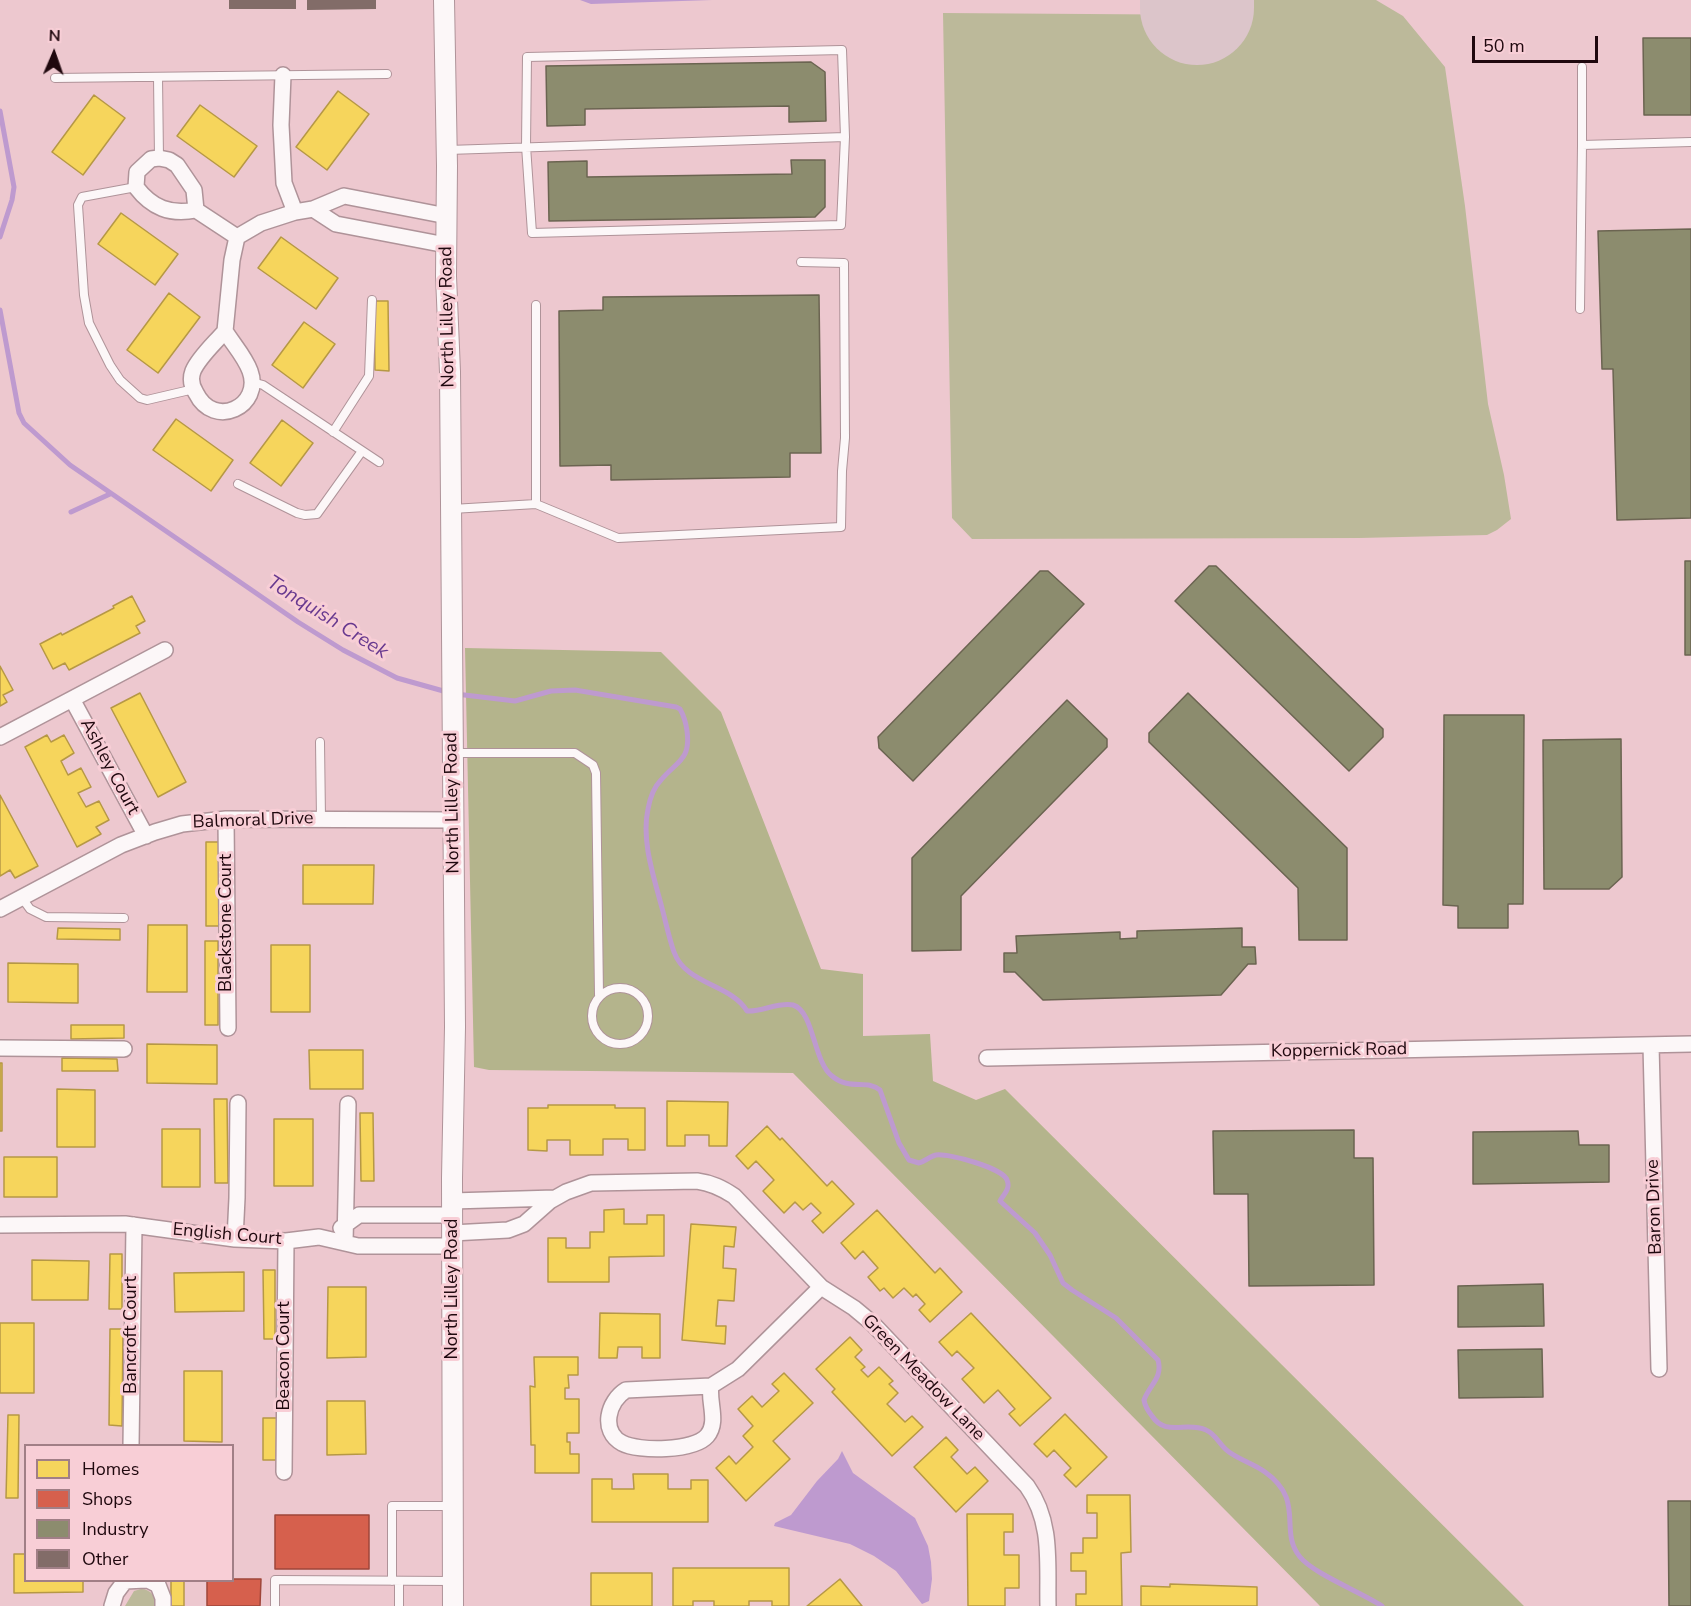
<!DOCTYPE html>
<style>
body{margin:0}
#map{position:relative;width:1691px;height:1606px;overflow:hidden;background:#edc8cf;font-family:"Nunito Sans",sans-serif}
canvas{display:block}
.legend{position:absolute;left:24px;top:1444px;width:210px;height:138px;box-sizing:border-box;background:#f8ced6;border:2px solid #a17f86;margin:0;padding:8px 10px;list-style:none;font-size:18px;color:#1f080e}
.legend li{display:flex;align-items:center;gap:12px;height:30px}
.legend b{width:30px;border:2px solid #a17f86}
.north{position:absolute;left:24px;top:24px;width:60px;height:60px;-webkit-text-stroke:4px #f8ced6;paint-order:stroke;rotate:2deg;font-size:16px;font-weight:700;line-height:24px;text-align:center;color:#1f080e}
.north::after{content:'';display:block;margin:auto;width:21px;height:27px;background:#1f080e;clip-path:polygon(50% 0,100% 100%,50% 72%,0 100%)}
.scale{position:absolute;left:1472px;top:36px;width:126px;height:27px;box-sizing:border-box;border:3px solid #1f080e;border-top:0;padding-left:8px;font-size:18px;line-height:21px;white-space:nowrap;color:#1f080e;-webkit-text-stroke:4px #f8ced6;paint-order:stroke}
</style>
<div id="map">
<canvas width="1691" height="1606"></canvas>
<ul class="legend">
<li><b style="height:16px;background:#f6d55c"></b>Homes</li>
<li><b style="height:16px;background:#d6604d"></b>Shops</li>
<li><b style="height:16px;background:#8c8c6e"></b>Industry</li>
<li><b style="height:16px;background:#826c68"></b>Other</li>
</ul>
<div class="north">N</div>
<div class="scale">50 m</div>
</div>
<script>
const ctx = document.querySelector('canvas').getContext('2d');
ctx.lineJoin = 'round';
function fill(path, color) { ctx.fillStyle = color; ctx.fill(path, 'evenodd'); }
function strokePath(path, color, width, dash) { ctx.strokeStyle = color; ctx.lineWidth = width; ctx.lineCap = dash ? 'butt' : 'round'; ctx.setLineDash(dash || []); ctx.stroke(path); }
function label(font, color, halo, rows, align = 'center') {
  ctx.font = font + ' "Nunito Sans",sans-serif'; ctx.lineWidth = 6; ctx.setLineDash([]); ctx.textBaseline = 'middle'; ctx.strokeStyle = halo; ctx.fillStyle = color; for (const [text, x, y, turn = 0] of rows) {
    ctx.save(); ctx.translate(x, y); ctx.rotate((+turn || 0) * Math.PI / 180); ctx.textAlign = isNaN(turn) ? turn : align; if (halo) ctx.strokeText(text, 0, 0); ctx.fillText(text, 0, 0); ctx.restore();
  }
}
const green = new Path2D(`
 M 1230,0 L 1376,0 L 1403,16 L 1445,67 L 1465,206 L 1488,404 L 1504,475 L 1511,519 L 1497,530 L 1487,535 L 1359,538 L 972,539 L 952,518 L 943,13 L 1230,15 Z
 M 141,1589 C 151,1589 156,1597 156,1606 L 125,1606 L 134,1591 Z`);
const forest = new Path2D(`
 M 465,648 L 661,652 L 721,712 L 821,969 L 863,974 L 863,1036 L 930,1034 L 933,1081 L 976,1100 L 1005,1089 L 1524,1606 L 1320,1606 L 793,1073 L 489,1070 L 474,1067 Z`);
const water = new Path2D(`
 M 580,0 L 712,0 L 591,4 Z
 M 842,1451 L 853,1473 L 915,1518 L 928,1546 L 931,1562 L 932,1579 L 929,1601 L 922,1604 L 896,1571 L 874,1556 L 850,1544 L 774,1526 L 775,1523 L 791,1515 L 817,1481 L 838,1459 Z`);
const homes = new Path2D(`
 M 338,91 L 369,114 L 327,170 L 296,147 Z
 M 94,95 L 125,118 L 83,175 L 52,152 Z
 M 200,105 L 257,146 L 234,177 L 177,136 Z
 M 121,213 L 178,254 L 155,285 L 98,244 Z
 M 281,237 L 338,278 L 316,309 L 258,268 Z
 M 169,293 L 200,317 L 158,373 L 127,350 Z
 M 374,301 L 388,301 L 389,371 L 375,370 Z
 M 304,322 L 335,344 L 303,388 L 272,365 Z
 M 176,419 L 233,460 L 211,491 L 153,450 Z
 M 282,420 L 313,443 L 281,486 L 250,463 Z
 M 132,596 L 145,621 L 136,626 L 140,633 L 69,670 L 65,663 L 53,669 L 40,644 L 61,633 L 62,635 L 114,608 L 113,606 Z
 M 0,666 L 13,690 L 3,695 L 7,702 L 0,706 Z
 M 140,693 L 186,782 L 158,797 L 111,708 Z
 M 47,735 L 51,742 L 64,735 L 74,753 L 61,761 L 68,775 L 81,768 L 91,787 L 78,793 L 86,807 L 99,801 L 109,820 L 96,827 L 101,834 L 77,847 L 25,747 Z
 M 0,795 L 38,866 L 15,878 L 10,870 L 0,876 Z
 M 206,842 L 219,842 L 219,926 L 206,926 Z
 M 303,865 L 374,865 L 373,904 L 303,904 Z
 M 148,925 L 187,925 L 187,992 L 147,992 Z
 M 58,928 L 120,929 L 120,940 L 57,939 Z
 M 205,941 L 218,941 L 218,1025 L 205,1025 Z
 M 271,945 L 310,945 L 310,1012 L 271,1012 Z
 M 8,963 L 78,964 L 78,1003 L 8,1002 Z
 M 71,1025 L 124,1025 L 124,1038 L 71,1039 Z
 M 147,1044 L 217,1045 L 217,1084 L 147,1083 Z
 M 309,1050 L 363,1050 L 363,1089 L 310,1089 Z
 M 62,1058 L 117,1059 L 118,1071 L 62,1071 Z
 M 0,1063 L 2,1063 L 2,1131 L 0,1131 Z
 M 57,1089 L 95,1090 L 95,1147 L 57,1147 Z
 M 214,1099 L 227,1099 L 228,1183 L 215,1183 Z
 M 667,1101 L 728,1102 L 727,1146 L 709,1146 L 709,1135 L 685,1135 L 685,1146 L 667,1146 Z
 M 548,1105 L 615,1105 L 615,1108 L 645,1108 L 645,1150 L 628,1150 L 628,1139 L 603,1139 L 603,1155 L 570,1155 L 570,1140 L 547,1140 L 547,1151 L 528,1150 L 528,1108 L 548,1108 Z
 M 360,1113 L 373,1113 L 374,1181 L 361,1181 Z
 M 274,1119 L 313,1119 L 313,1186 L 274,1186 Z
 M 767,1126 L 780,1140 L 782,1138 L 827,1186 L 832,1181 L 854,1204 L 823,1233 L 812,1221 L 821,1213 L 811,1203 L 803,1210 L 795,1202 L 784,1213 L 763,1191 L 774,1180 L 756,1161 L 748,1169 L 736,1156 Z
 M 162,1129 L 200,1129 L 200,1187 L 162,1187 Z
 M 4,1157 L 57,1157 L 57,1197 L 4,1197 Z
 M 624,1209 L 624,1224 L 647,1224 L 647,1215 L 664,1215 L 664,1256 L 609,1257 L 609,1282 L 548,1282 L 548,1238 L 566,1238 L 566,1248 L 590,1248 L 590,1232 L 604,1232 L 604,1210 Z
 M 877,1210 L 935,1273 L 940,1268 L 962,1292 L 930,1322 L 919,1310 L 925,1304 L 916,1294 L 913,1297 L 904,1288 L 893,1298 L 884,1288 L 880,1291 L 868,1277 L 878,1268 L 863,1251 L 855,1259 L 841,1243 Z
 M 691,1224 L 736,1227 L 734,1247 L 724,1246 L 723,1268 L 736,1269 L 734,1301 L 718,1300 L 716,1326 L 726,1326 L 725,1344 L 682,1340 Z
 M 110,1254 L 122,1254 L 122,1309 L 109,1309 Z
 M 32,1260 L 89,1261 L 88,1300 L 32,1300 Z
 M 263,1270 L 275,1270 L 275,1339 L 264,1339 Z
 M 244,1272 L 244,1311 L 175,1312 L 174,1273 Z
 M 328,1287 L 366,1287 L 366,1357 L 327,1358 Z
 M 600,1313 L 660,1314 L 660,1358 L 642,1358 L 642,1347 L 618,1347 L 617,1358 L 599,1358 Z
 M 971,1313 L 1051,1398 L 1020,1426 L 1009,1414 L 1015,1409 L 998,1390 L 984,1403 L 962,1379 L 974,1368 L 957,1351 L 952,1356 L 939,1342 Z
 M 0,1323 L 34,1323 L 34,1393 L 0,1393 Z
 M 110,1329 L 123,1329 L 122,1426 L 109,1425 Z
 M 850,1337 L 862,1350 L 855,1357 L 865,1367 L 861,1370 L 868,1377 L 879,1367 L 893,1381 L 889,1384 L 898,1393 L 887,1404 L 905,1422 L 912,1416 L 923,1427 L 892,1456 L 832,1392 L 835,1389 L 816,1369 Z
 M 534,1357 L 578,1357 L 578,1375 L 568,1375 L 569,1388 L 565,1388 L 565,1399 L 579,1399 L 579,1433 L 567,1433 L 567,1442 L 570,1442 L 570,1454 L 579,1454 L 579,1473 L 535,1473 L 535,1445 L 531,1445 L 530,1386 L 535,1387 Z
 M 184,1371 L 222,1371 L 222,1442 L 184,1441 Z
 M 784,1373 L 813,1403 L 773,1441 L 790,1459 L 746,1501 L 716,1468 L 729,1456 L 736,1464 L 753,1447 L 743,1436 L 753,1426 L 738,1409 L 752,1396 L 762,1407 L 779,1391 L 772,1384 Z
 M 327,1401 L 365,1401 L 366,1454 L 327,1455 Z
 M 1065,1414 L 1107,1457 L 1076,1487 L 1064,1475 L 1071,1468 L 1054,1450 L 1047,1457 L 1034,1444 Z
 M 8,1415 L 19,1415 L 18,1498 L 6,1498 Z
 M 263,1418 L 277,1418 L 276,1460 L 263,1460 Z
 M 946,1437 L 958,1450 L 951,1457 L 967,1474 L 975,1467 L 988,1481 L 956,1512 L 914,1467 Z
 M 633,1474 L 668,1474 L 668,1489 L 691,1489 L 691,1480 L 708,1480 L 708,1522 L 592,1522 L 592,1479 L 612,1479 L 612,1489 L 634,1489 Z
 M 1087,1495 L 1130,1495 L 1131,1552 L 1121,1553 L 1122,1606 L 1076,1606 L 1076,1594 L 1086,1594 L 1086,1571 L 1071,1571 L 1071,1553 L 1083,1553 L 1083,1538 L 1097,1538 L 1097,1513 L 1087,1513 Z
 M 967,1514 L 1013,1514 L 1013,1532 L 1004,1532 L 1004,1555 L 1019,1555 L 1019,1588 L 1005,1588 L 1005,1606 L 968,1606 Z
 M 14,1554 L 26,1554 L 26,1580 L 83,1580 L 83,1592 L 14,1593 Z
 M 673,1568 L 789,1568 L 789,1606 L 772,1606 L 772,1601 L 749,1601 L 749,1606 L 714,1606 L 714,1601 L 693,1601 L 693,1606 L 673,1606 Z
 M 591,1573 L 652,1573 L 652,1606 L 591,1606 Z
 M 840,1579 L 862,1606 L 807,1606 Z
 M 171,1580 L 184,1580 L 184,1606 L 171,1606 Z
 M 1170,1584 L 1257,1587 L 1257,1606 L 1141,1606 L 1141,1586 L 1170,1587 Z`);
const shops = new Path2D(`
 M 275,1515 L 369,1515 L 369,1569 L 275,1569 Z
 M 232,1579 L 261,1579 L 260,1606 L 207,1606 L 207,1580 L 232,1580 Z`);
const industry = new Path2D(`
 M 1643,38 L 1691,38 L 1691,115 L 1644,115 Z
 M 811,62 L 825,72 L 826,121 L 789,122 L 789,106 L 585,109 L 585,125 L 547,126 L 546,66 Z
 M 791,160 L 825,160 L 825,207 L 815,217 L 549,221 L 548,162 L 587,161 L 587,177 L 792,174 Z
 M 1691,229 L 1691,518 L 1617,520 L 1613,369 L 1602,369 L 1598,231 Z
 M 819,295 L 821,453 L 790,453 L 790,477 L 611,480 L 611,465 L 560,466 L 559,311 L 603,310 L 603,297 Z
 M 1685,561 L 1691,561 L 1691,655 L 1685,655 Z
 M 1209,566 L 1216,566 L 1383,729 L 1383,737 L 1349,771 L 1175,601 Z
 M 1040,571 L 1048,571 L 1084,604 L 913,781 L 879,748 L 878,737 Z
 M 1188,693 L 1347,848 L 1347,940 L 1299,940 L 1298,888 L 1149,742 L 1149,733 Z
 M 1067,700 L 1107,739 L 1107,747 L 961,896 L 961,950 L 912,951 L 912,858 Z
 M 1444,715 L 1524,715 L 1523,904 L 1508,904 L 1508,928 L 1458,928 L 1458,906 L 1443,905 Z
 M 1621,739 L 1622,877 L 1609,889 L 1544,889 L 1543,740 Z
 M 1242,928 L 1242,947 L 1255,947 L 1256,964 L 1248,964 L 1221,995 L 1043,1000 L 1015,972 L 1004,972 L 1004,953 L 1017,953 L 1016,936 L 1120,932 L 1120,939 L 1137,938 L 1137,931 Z
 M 1354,1130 L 1354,1158 L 1373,1158 L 1374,1285 L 1249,1286 L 1248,1194 L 1214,1194 L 1213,1131 Z
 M 1578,1131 L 1579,1145 L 1609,1145 L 1609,1182 L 1473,1184 L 1473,1132 Z
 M 1543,1284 L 1544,1326 L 1458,1327 L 1458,1286 Z
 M 1542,1349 L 1543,1397 L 1459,1398 L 1458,1350 Z
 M 1668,1501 L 1691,1501 L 1691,1606 L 1669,1606 Z`);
const stream = new Path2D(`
 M 0,111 L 14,187 L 12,200 L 0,237
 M 0,310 L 19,413 L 24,423 L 70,465 L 298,622 L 343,650 L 397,678 L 447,692
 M 71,512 L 110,494
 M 456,694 L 515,701 L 551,691 L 575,690 L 676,707 L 680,709 C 684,716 686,723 687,731 C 691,760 677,761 661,780 C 653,788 650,798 648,809 C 641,841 654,877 662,908 C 666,923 669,938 674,952 C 686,985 731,984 747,1011 C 762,1012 778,1002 793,1005 C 814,1011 813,1061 832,1076 C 850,1091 867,1079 880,1090 L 899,1143 L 909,1160 L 919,1163 C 925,1161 931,1156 936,1155 C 948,1153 1003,1168 1007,1180 C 1011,1189 1003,1195 1000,1201 L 1035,1233 L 1050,1255 L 1063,1283 L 1072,1290 L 1116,1318 L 1158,1360 C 1163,1378 1150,1384 1144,1400 C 1145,1406 1148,1411 1152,1416 C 1166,1437 1186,1421 1206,1430 C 1216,1434 1220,1446 1229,1452 C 1240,1460 1254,1464 1265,1472 C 1306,1501 1278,1530 1300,1557 C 1314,1574 1361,1592 1382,1606`);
const runway = new Path2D(`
 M 1197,0 L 1197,8`);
const building = new Path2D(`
 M 229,0 L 296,0 L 296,9 L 229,9 Z
 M 307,0 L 376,0 L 376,9 L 307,10 Z`);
const service = new Path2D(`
 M 1582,67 L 1582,145 L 1691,142
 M 158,77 L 159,158
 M 55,78 L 387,74
 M 448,150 L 845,137 L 842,50 L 527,57 L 526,146 L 532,233 L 841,225 L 845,137
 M 136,187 L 82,197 L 78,205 L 84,295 L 89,323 L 110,365 L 120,380 L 140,398 L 147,400 L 194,389
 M 1580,309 L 1582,145
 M 252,382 L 263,385 L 379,462
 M 333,432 L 369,376 L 372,300
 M 238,484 L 297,513 L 305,515 L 317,514 L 362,451
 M 536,504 L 536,305
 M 452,509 L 536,504 L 618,538 L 841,527 L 842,471 L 845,438 L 844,263 L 801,262
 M 320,742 L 321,819
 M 454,753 L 575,753 L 593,765 L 596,773 L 599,995
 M 22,898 L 30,909 L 46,917 L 124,918
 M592 1016a28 28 0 1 1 56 0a28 28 0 1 1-56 0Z
 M 392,1581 L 392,1506 L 451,1506
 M 275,1606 L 275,1580 L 452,1581
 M 399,1606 L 399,1581`);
const minor = new Path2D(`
 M 283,75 L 281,125 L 284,183 L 295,212
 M 313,209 L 336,224 L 446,245
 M 196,210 L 194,190 L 177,165 L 169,160 L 159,158 L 151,159 L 137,172 L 136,187 C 152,208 170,215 196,210 L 237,237 L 261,223 L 295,212 L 313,209 L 344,196 L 447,216
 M 225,331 C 233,344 245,357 250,371 C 263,406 214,430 196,393 C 192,387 190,379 193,371 C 199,357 215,343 225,331 Z
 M 225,331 L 232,260 L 237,237
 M 72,699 L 146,836
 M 0,737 L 165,650
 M 226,819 L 228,1028
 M 0,909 L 121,845 L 155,832 L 182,824 L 226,819 L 453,820
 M 1651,1045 L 1659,1369
 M 0,1048 L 124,1049
 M 987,1058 L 1691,1044
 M 452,1201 L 555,1198
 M 0,1225 L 125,1224 L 235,1239 L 286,1241 L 319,1237 L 358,1246 L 452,1246
 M 341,1228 L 359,1215 L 452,1215
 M 452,1233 L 508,1230 L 524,1224 L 550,1201 L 566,1192 L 591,1183 L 697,1181 C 712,1183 722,1188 734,1196 L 821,1287 L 854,1308 L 872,1323 L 1027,1486 C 1053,1522 1047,1564 1048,1606
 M 235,1239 L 237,1198 L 238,1103
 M 345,1243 L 348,1104
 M 711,1386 C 708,1402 719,1422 707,1436 C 694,1451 639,1452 622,1443 C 600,1431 608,1401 626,1390 Z
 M 711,1386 L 738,1369 L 821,1287
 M 131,1446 L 134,1225
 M 284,1472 L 286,1241
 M 148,1580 L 158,1585 L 163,1598 L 163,1606
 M 112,1606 L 116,1593 L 125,1581 L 146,1580`);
const tertiary = new Path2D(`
 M 444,0 L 447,166 L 446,276 L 450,372 L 455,1027 L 452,1178 L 453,1606`);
const streetNames = [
 ["North Lilley Road",448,317,-91],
 ["Ashley Court",109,767,62],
 ["North Lilley Road",453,803,-91],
 ["Balmoral Drive",253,821,-2],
 ["Blackstone Court",227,923,-90],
 ["Koppernick Road",1339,1051,-1],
 ["Baron Drive",1655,1207,-92],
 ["English Court",227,1235,5],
 ["North Lilley Road",453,1289,-90],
 ["Bancroft Court",132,1335,-90],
 ["Beacon Court",285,1356,-90],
 ["Green Meadow Lane",923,1378,46]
];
const waterNames = [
 ["Tonquish Creek",327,618,32]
];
fill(green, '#bcb99a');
fill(forest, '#b4b48c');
fill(water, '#be9acf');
fill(homes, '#f6d55c');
strokePath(homes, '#b69845', 1.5);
fill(shops, '#d6604d');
strokePath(shops, '#9f463a', 1.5);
fill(industry, '#8c8c6e');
strokePath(industry, '#6b6451', 1.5);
strokePath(stream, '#be9acf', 5);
strokePath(runway, '#dcc5ca', 114);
fill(building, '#826c68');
strokePath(service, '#af9399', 10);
strokePath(minor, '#af9399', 18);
strokePath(tertiary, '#af9399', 22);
strokePath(service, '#fcf7f8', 8);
strokePath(minor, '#fcf7f8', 15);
strokePath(tertiary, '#fcf7f8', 20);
label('18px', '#1f080e', '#f8ced6', streetNames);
label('italic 20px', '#68398f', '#f8ced6', waterNames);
</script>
